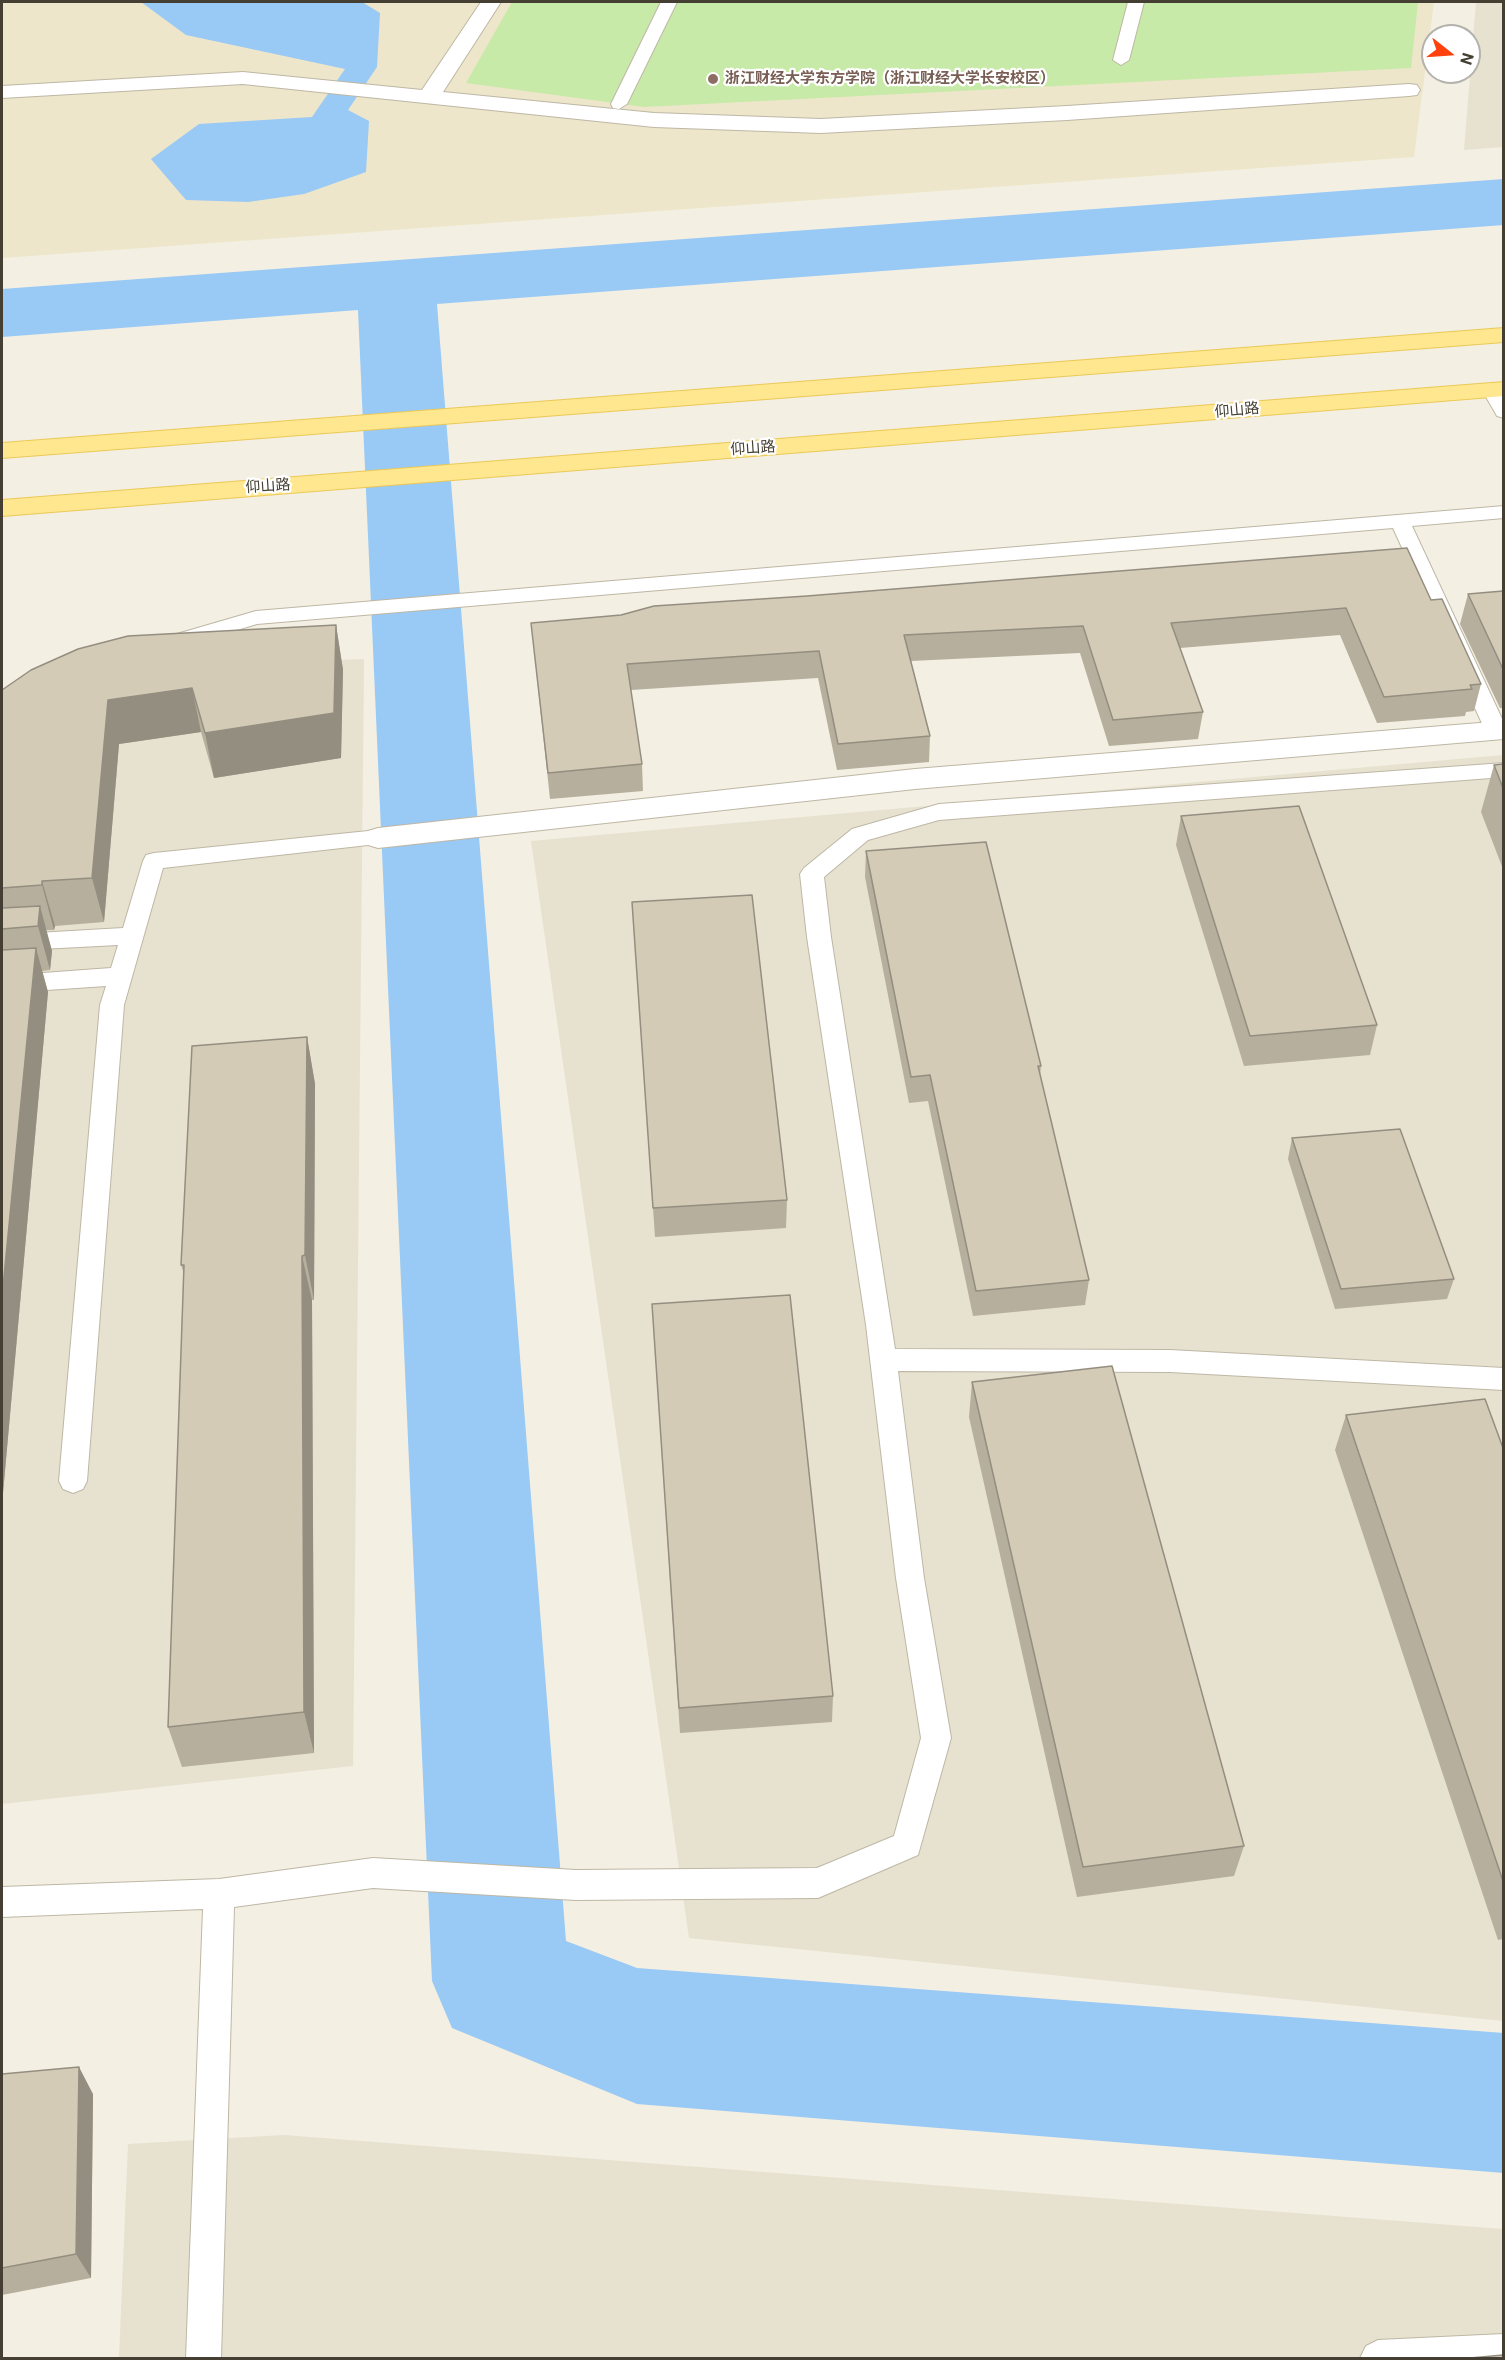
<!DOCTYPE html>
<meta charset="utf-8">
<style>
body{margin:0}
#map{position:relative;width:1505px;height:2360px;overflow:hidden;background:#f3efe2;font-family:Roboto,sans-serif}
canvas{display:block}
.frame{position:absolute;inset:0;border:3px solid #443f32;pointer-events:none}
.north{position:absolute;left:1421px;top:24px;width:60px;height:60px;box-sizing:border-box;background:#fff;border:2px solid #b4b2ad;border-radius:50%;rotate:107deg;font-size:16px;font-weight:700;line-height:24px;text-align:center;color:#443f32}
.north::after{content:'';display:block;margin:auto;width:21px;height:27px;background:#ff410d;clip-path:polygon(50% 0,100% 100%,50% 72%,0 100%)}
</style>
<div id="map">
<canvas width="1505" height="2360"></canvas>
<div class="frame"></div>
<div class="north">N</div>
</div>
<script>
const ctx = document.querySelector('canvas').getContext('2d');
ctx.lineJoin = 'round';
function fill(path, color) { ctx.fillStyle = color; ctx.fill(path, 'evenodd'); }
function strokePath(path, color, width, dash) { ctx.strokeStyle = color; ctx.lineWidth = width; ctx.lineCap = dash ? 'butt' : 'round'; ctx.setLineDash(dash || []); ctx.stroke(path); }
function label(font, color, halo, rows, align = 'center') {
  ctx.font = font + ' Roboto,"Noto Sans SC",sans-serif'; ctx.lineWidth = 4.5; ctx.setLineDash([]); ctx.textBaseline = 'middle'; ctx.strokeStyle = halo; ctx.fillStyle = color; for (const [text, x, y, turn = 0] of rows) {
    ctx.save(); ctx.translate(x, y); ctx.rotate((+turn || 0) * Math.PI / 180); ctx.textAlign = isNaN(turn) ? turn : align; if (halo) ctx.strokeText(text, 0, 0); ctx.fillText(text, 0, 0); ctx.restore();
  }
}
const residential = new Path2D(`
 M 1476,2 L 1503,2 L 1503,147 L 1464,150 Z
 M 364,659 L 353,1766 L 2,1804 L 2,720 L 115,669 Z
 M 1503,755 L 1503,2021 L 689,1938 L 531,841 Z
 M 284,2135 L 1503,2229 L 1503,2358 L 119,2358 L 128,2144 Z`);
const education = new Path2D(`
 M 2,2 L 1434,2 L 1414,157 L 2,258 Z`);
const green = new Path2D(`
 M 512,2 L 1418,2 L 1411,68 L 644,107 L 466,83 Z`);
const water = new Path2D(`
 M 141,2 L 362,2 L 380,13 L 377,67 L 348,110 L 369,121 L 366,172 L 304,194 L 248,202 L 186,200 L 151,159 L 199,124 L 312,117 L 345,69 L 186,35 Z`);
const river = new Path2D(`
 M 1504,179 L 1504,225 L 437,304 L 566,1941 L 637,1968 L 1504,2033 L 1504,2173 L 637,2104 L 452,2028 L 432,1981 L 358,310 L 2,337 L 2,289 Z`);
const service = new Path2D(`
 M 661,2 L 677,2 L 627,104 L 619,109 L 613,108 L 611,104 Z
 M 1128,2 L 1144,2 L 1129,60 L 1121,65 L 1113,60 Z
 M 1492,384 L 1499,386 L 1504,394 L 1504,418 L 1497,416 L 1482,390 L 1485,386 Z
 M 1504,506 L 1504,518 L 1412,526 L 1504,723 L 1504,735 L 1496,737 L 1488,735 L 1485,730 L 1393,528 L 257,624 L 177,648 L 170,646 L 166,641 L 170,636 L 256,611 Z
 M 1504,763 L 1504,777 L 939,820 L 868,840 L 824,877 L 831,937 L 895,1349 L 1170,1350 L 1504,1368 L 1504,1390 L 1170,1372 L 898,1371 L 924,1578 L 951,1738 L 918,1855 L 818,1898 L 576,1900 L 373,1888 L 234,1907 L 221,2358 L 186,2358 L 203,1909 L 2,1917 L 2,1887 L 219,1879 L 373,1858 L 576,1870 L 817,1868 L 894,1836 L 921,1738 L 896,1578 L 866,1325 L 807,937 L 800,874 L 804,868 L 852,829 L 939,804 Z
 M 378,830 L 386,833 L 389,838 L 386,843 L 163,868 L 124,1005 L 87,1481 L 83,1489 L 73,1493 L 63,1489 L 59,1481 L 100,1005 L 106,986 L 2,993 L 2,976 L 111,968 L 118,945 L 2,951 L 2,935 L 123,928 L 143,861 L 146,855 L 154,853 Z
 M 1504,2334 L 1504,2358 L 1360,2358 L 1366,2346 L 1378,2340 Z`);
const minor = new Path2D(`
 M 481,2 L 501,2 L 443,92 L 654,113 L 821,119 L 1067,106 L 1409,84 L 1417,85 L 1420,90 L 1417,95 L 1409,96 L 1067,120 L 821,133 L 654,127 L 243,84 L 2,98 L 2,86 L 243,72 L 422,90 Z
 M 1504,721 L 1504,739 L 915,789 L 378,848 L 368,845 L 363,838 L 368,831 L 378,828 L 915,769 Z`);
const primary = new Path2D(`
 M 1504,328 L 1504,342 L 2,458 L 2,443 Z
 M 1504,382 L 1504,396 L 2,516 L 2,500 Z`);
const wall = new Path2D(`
 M 1503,591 L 1503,708 L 1500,708 L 1460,624 L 1468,594 Z
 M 1431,600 L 1481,684 L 1474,711 L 1466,712 L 1465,716 L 1377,723 L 1340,635 L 1180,648 L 1203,712 L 1198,739 L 1109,746 L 1080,653 L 911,661 L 930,736 L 929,762 L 837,770 L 818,678 L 631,690 L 642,764 L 643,791 L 550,799 L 531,623 Z
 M 336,625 L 343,670 L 341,758 L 214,778 L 201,732 L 119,744 L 104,922 L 55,926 L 54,930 L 46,930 L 52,951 L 50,970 L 42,971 L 48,992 L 2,1504 L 2,690 Z
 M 1503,764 L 1503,869 L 1481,812 L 1494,765 Z
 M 1181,816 L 1377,1025 L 1370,1055 L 1244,1066 L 1176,845 Z
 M 866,851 L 1041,1066 L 1040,1075 L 1089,1280 L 1085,1305 L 973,1316 L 928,1101 L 909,1103 L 865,877 Z
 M 632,902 L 787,1200 L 786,1228 L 655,1237 Z
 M 307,1037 L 315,1084 L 314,1300 L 312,1300 L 314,1753 L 182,1767 L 168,1727 L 184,1274 L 181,1265 Z
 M 1292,1138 L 1454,1279 L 1447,1299 L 1335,1309 L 1288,1159 Z
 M 652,1304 L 833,1696 L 832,1722 L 680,1733 Z
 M 972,1382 L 1244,1846 L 1234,1876 L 1077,1897 L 969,1417 Z
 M 1346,1415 L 1503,1448 L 1503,1939 L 1498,1940 L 1335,1450 Z
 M 2,2074 L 93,2094 L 91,2278 L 2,2295 Z`);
const shadedWall = new Path2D(`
 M 336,625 L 343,670 L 341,758 L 214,778 L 205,733 Z
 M 192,688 L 201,732 L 119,744 L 104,922 L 92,878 L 108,700 Z
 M 42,881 L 55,926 L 54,930 L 42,885 Z
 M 40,906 L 52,951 L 50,970 L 38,926 Z
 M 36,948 L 48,992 L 2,1504 L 2,1297 Z
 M 307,1037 L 315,1084 L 314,1300 L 305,1255 Z
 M 302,1256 L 312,1300 L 314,1753 L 304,1712 Z
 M 79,2067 L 93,2094 L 91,2278 L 76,2254 Z`);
const building = new Path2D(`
 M 1407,548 L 1431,600 L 1442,599 L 1481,684 L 1470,685 L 1472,689 L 1384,697 L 1346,608 L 1171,623 L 1203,712 L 1113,720 L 1083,626 L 904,635 L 930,736 L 838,744 L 819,651 L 627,664 L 642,764 L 548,773 L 531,623 L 621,615 L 654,606 L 807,596 Z
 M 1503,591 L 1503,669 L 1468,594 Z
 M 336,625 L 334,713 L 205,733 L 192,688 L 108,700 L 92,878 L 42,881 L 42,885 L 2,888 L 2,690 L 31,670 L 78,649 L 128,636 Z
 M 1503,764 L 1503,788 L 1494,765 Z
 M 1299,806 L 1377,1025 L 1250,1036 L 1181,816 Z
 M 986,842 L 1041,1066 L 1038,1066 L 1089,1280 L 976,1291 L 930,1075 L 911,1077 L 866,851 Z
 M 752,895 L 787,1200 L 653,1208 L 632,902 Z
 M 40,906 L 38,926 L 2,929 L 2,908 Z
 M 36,948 L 2,1297 L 2,950 Z
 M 307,1037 L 305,1255 L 302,1256 L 304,1712 L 168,1727 L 184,1265 L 181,1265 L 192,1046 Z
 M 1400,1129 L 1454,1279 L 1341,1289 L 1292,1138 Z
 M 790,1295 L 833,1696 L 679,1708 L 652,1304 Z
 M 1112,1366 L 1244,1846 L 1083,1867 L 972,1382 Z
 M 1485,1399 L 1503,1448 L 1503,1881 L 1346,1415 Z
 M 79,2067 L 76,2254 L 2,2268 L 2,2074 Z
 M 1503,2355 L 1503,2358 L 1470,2358 Z`);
const markers = [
 [713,79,6,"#8d6e63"]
];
const farEducationnames = [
 ["浙江财经大学东方学院（浙江财经大学长安校区）",725,79]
];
const farStreetnames = [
 ["仰山路",1237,411,-5],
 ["仰山路",753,449,-4],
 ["仰山路",268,487,-4]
];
fill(residential, '#e7e1d0');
fill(education, '#ede6cb');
fill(green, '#c8eaa8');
fill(water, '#99c9f5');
fill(river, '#99c9f5');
strokePath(service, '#beb7a5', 2);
strokePath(minor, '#beb7a5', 2);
strokePath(primary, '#ebc958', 2);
fill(service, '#fff');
fill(minor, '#fff');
fill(primary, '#ffe78f');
fill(wall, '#b6af9d');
fill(shadedWall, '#948e80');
fill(building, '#d4cbb7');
strokePath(building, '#948e80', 1.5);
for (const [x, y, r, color] of markers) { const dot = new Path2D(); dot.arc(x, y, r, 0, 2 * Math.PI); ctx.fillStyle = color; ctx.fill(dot); strokePath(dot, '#fff', 2); }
label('bold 15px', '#785e54', '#fff', farEducationnames, 'left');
label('15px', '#443f32', '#fff', farStreetnames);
</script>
